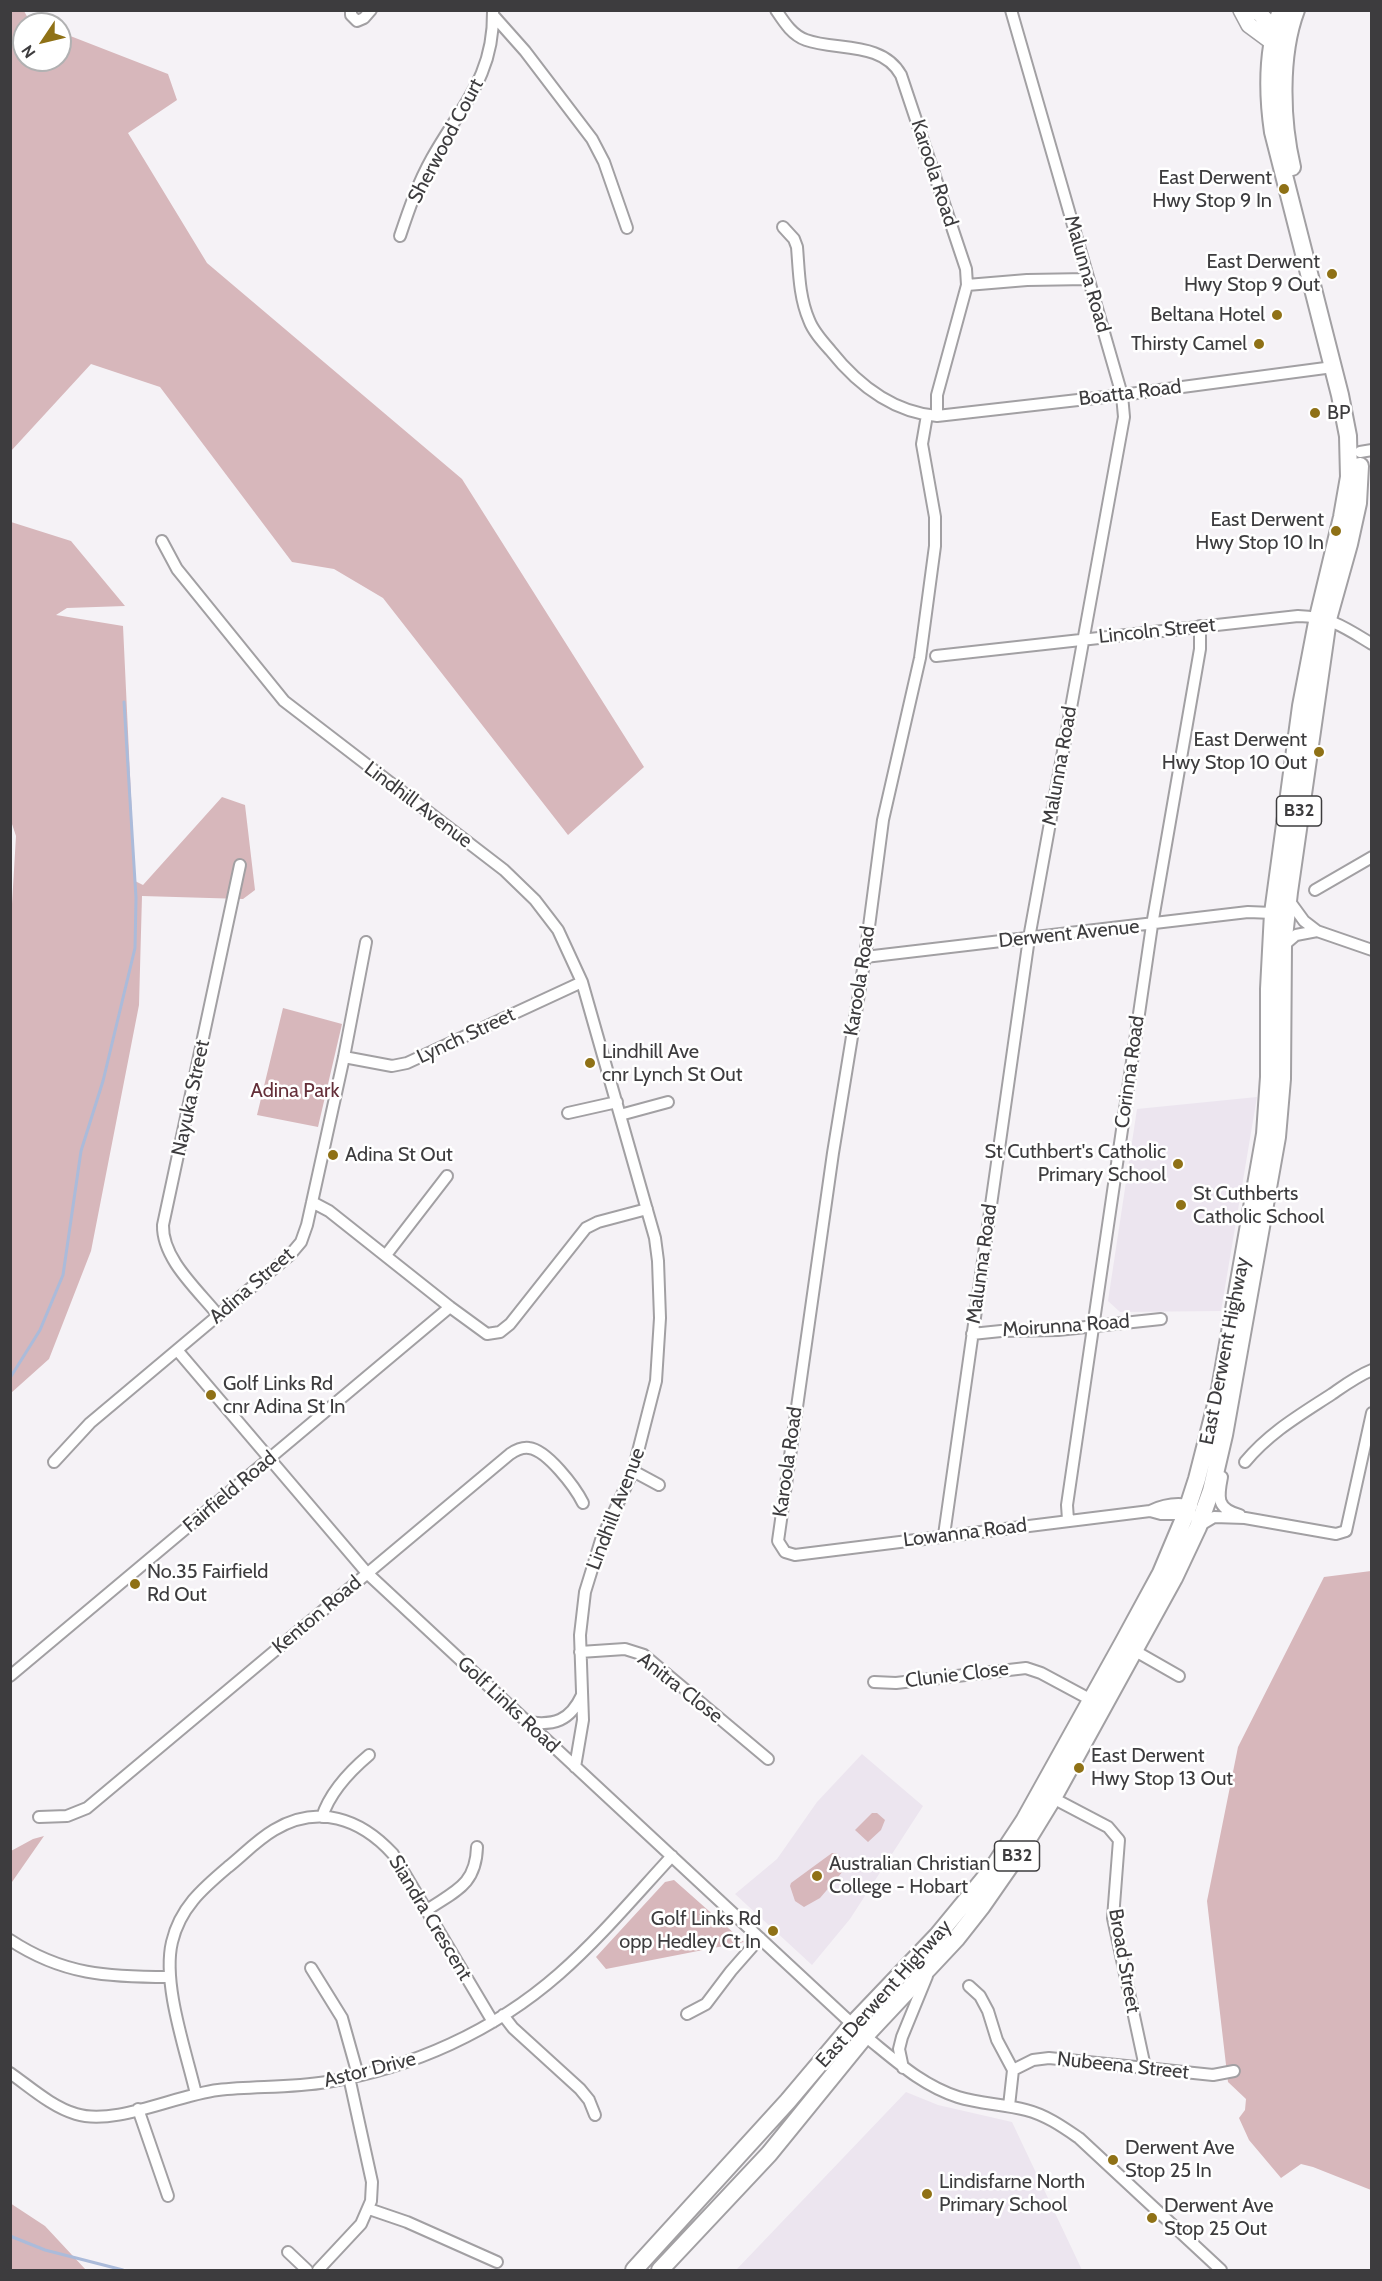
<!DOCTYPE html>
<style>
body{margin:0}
#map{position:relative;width:1382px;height:2281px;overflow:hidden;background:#f5f2f6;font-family:Cabin,sans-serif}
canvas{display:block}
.frame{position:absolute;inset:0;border:12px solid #3d3c3e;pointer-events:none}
.north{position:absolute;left:12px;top:12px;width:60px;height:60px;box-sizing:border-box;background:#fff;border:2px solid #b1b1b2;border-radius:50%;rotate:235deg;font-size:16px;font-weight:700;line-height:24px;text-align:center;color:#3d3c3e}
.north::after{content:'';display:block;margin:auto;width:21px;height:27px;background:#8f7116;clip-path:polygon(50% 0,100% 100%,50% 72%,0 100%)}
</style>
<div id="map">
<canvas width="1382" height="2281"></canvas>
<div class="frame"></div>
<div class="north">N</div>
</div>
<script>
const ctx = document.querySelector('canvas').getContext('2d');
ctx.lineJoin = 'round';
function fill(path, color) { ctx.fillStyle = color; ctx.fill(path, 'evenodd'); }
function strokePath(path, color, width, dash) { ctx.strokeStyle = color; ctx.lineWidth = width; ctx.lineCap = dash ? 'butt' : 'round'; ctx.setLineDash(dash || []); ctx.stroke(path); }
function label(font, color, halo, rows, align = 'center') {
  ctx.font = font + ' Cabin,sans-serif'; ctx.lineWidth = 5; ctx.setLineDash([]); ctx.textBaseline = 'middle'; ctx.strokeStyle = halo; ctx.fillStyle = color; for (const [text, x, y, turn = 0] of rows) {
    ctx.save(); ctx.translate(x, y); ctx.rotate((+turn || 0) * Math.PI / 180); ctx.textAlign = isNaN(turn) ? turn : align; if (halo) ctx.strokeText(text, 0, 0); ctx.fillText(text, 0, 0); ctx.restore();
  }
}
const built = new Path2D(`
 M 1257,1097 L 1221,1311 L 1120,1312 L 1108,1301 L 1137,1109 Z
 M 862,1754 L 923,1806 L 850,1919 L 812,1965 L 735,1894 L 777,1859 L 817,1802 Z
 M 906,2092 L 938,2105 L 1012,2122 L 1082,2270 L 736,2270 Z`);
const green = new Path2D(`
 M 24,11 L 29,20 L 38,24 L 24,24 L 24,60 L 60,60 L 60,32 L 168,74 L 177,100 L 128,133 L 207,263 L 462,479 L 644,767 L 568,835 L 383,598 L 334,569 L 292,562 L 160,387 L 91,364 L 11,451 L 10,11 Z
 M 11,522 L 71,541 L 125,606 L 67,608 L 56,615 L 123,626 L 135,881 L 143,885 L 222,797 L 245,805 L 255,890 L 243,899 L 142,896 L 139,1005 L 91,1251 L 49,1359 L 11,1393 L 10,938 L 16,836 L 11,821 Z
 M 283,1008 L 342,1024 L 318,1127 L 257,1115 Z
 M 1371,1571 L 1371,2190 L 1313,2167 L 1301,2164 L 1281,2178 L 1249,2140 L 1239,2118 L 1245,2110 L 1246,2099 L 1228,2082 L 1207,1901 L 1238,1747 L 1324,1577 Z
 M 872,1813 L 877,1813 L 885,1820 L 881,1830 L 868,1842 L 855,1830 Z
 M 44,1836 L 12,1882 L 11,1890 L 11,1851 L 33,1839 Z
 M 832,1853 L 836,1853 L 843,1860 L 844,1870 L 820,1898 L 804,1907 L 795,1901 L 790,1886 L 791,1883 Z
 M 674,1880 L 744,1942 L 606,1969 L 596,1957 L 665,1882 Z
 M 10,2203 L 45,2226 L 86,2270 L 11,2270 Z`);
const stream = new Path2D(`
 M 10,1378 L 40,1330 L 63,1275 L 81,1151 L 103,1081 L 135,948 L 136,898 L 124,702
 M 10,2236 L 45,2250 L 123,2270`);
const street = new Path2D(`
 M 351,10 L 351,15 L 357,21 L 364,18 L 371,10
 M 776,10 C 784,22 792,35 806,40 C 836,51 882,41 901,75 L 966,269 L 967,285 L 937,395 L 937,416
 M 493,15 L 525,51 L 592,139 L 604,162 L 627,228
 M 783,227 L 794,239 L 797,247 C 799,271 799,297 809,320 C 813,331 822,341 830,350 C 857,384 892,412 937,416 L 1122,395 L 1333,367
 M 400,236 C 409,209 418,183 432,158 C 461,106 494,77 493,12
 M 967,285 L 1027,280 L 1088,279
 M 927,415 L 922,444 L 935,517 L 935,546 L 920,658 L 883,820 L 865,957 L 833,1153 L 778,1541 L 785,1552 L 795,1555 L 1150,1511 C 1163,1505 1178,1502 1192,1506
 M 1360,452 L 1372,450
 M 162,541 L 177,569 L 284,701 L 504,870 L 535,900 L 558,930 L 582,982 L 655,1238 L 658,1261 L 660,1318 L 656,1381 L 633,1471 L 601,1540 L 585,1592 L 580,1635 L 583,1720 L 575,1767
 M 936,656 L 1298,616 C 1331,617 1344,627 1372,644
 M 1315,890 L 1372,857
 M 1288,899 L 1304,921 L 1317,931 L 1372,950
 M 1283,946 L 1296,935 L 1317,931
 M 865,957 L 1248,912 L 1273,913
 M 344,1057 L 392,1066 L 407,1063 L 582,982
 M 568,1113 L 617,1102
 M 620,1115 L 668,1102
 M 312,1202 L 329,1211 L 450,1307 L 487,1334 L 500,1332 L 510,1324 L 586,1228 L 598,1222 L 647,1209
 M 386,1255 L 447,1176
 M 218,1315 C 198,1290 162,1259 163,1225 L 240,865
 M 972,1334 L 1001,1331 L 1058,1330 L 1161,1319
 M 177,1350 L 367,1573 L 865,2036 C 895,2060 921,2085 958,2097 C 980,2104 1004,2104 1026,2110 C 1046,2115 1063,2127 1079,2138 L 1221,2270
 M 54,1462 L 90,1423 L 290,1255 L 301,1242 L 307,1225 L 344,1057 L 366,942
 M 1245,1462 C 1270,1432 1300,1415 1332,1394 C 1345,1385 1357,1376 1372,1370
 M 633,1471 L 659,1485
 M 1222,1477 C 1218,1497 1216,1509 1240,1515
 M 1150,1511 L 1161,1514 L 1191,1514
 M 1068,1520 L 1067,1505 L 1152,925 L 1200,649 L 1200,626
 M 1199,1526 L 1214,1517 L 1245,1518 L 1336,1534 L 1346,1531 L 1372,1413
 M 944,1535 L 1029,938 L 1124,417 L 1122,395 L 1011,10
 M 1130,1648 L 1179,1676
 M 580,1652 L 625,1649 L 644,1655 L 768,1759
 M 10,1676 L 450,1307
 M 874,1682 L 896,1683 L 1026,1668 L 1041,1673 L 1095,1702
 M 527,1722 C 554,1726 570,1721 582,1695
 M 1049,1796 L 1108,1827 L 1119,1840 L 1113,1918 L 1145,2067
 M 39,1817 L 67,1816 L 87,1808 L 510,1454 C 516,1450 522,1447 529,1448 C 547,1450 575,1487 583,1503
 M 322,1817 C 330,1792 350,1771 369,1755
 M 427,1910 C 455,1891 476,1885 477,1847
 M 10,1940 C 63,1975 108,1977 169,1977
 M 311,1968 L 342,2018 L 358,2075
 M 969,1986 L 980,1996 L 988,2011 L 997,2040 L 1013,2070 L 1009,2106
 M 687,2014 L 706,2004 L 731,1971 L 760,1938
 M 503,2015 L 513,2028 L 580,2089 L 589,2100 L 595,2115
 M 903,2068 L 899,2049 L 902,2037 L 927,1976
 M 1013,2070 L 1033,2060 L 1049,2058 L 1213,2075 L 1234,2071
 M 10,2073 C 30,2087 52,2107 76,2114 C 115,2126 176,2095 218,2090 C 254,2086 290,2088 327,2082 C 412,2068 494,2031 559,1974 C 600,1938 635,1896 672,1856
 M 196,2094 C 186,2051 162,1984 172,1942 C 180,1908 202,1889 228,1867 C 243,1855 257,1840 274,1830 C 318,1804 360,1818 393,1854 L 493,2022
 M 138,2109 L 168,2196
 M 369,2209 L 407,2222 L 497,2262
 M 288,2252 L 307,2270
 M 318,2270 L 361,2224 L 371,2201 L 372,2182 L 349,2077`);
const secondary = new Path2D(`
 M 1241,10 L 1249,25 L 1272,42
 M 1256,10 L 1275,29`);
const primary = new Path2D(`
 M 1292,167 C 1281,121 1279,55 1296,10
 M 634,2270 L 788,2101 L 853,2024 L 937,1936 L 993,1868 L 1024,1821 L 1123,1643 L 1161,1573 L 1185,1516 L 1197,1479 L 1220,1389 L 1265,1134 L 1269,1077 L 1269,989 L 1273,913 L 1301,706 L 1318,617 L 1342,517 L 1349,477 L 1348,436 L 1340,395 L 1273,132 C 1267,91 1267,49 1281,10
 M 660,2270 L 769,2154 L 865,2036 L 956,1939 L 982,1906 L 1023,1847 L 1053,1798 L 1174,1578 L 1198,1527 L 1211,1491 L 1224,1435 L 1277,1137 L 1282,1079 L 1283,946 L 1289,892 L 1328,619 L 1349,544 L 1358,503 L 1360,466`);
const markers = [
 [1284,189,6,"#8f7116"],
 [1332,274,6,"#8f7116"],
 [1277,315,6,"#8f7116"],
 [1259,344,6,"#8f7116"],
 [1315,413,6,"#8f7116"],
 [1336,531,6,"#8f7116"],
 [1319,752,6,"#8f7116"],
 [590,1063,6,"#8f7116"],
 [333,1155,6,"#8f7116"],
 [1178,1164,6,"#8f7116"],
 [1181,1205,6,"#8f7116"],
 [211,1395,6,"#8f7116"],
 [135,1584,6,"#8f7116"],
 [1079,1768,6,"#8f7116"],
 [817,1876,6,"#8f7116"],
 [773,1931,6,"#8f7116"],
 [1113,2160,6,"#8f7116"],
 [927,2194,6,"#8f7116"],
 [1152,2218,6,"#8f7116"]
];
const shields = [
 [1299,811,45],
 [1017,1856,45]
];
const shieldNames = [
 ["B32",1299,811],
 ["B32",1017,1856]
];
const streetNames = [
 ["Sherwood Court",446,141,-62],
 ["Karoola Road",934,173,72],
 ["Malunna Road",1087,274,74],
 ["Boatta Road",1130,393,-7],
 ["Lincoln Street",1157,631,-6],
 ["Malunna Road",1060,766,-80],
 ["Lindhill Avenue",418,805,37],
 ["Derwent Avenue",1069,934,-6],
 ["Karoola Road",860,981,-81],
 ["Lynch Street",466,1036,-25],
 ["Corinna Road",1130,1072,-82],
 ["Nayuka Street",191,1098,-78],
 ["Malunna Road",982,1264,-82],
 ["Adina Street",252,1286,-41],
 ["Moirunna Road",1066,1326,-4],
 ["East Derwent Highway",1225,1351,-79],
 ["Karoola Road",788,1462,-82],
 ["Fairfield Road",230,1492,-40],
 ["Lindhill Avenue",616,1509,-69],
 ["Lowanna Road",965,1533,-7],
 ["Kenton Road",317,1615,-40],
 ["Clunie Close",957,1675,-7],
 ["Anitra Close",680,1688,38],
 ["Golf Links Road",508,1705,43],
 ["Siandra Crescent",430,1918,59],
 ["Broad Street",1124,1961,80],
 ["East Derwent Highway",884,1994,-48],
 ["Nubeena Street",1123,2066,6],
 ["Astor Drive",370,2070,-14]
];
const poiNames = [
 ["East Derwent",1272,178,"right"],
 ["Hwy Stop 9 In",1272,201,"right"],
 ["East Derwent",1320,262,"right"],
 ["Hwy Stop 9 Out",1320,285,"right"],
 ["Beltana Hotel",1265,315,"right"],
 ["Thirsty Camel",1247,344,"right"],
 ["BP",1327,413],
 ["East Derwent",1324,520,"right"],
 ["Hwy Stop 10 In",1324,543,"right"],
 ["East Derwent",1307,740,"right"],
 ["Hwy Stop 10 Out",1307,763,"right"],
 ["Lindhill Ave",602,1052],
 ["cnr Lynch St Out",602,1075],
 ["St Cuthbert's Catholic",1166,1152,"right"],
 ["Primary School",1166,1175,"right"],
 ["Adina St Out",345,1155],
 ["St Cuthberts",1193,1194],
 ["Catholic School",1193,1217],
 ["Golf Links Rd",223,1384],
 ["cnr Adina St In",223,1407],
 ["No.35 Fairfield",147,1572],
 ["Rd Out",147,1595],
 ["East Derwent",1091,1756],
 ["Hwy Stop 13 Out",1091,1779],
 ["Australian Christian",829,1864],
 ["College - Hobart",829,1887],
 ["Golf Links Rd",761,1919,"right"],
 ["opp Hedley Ct In",761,1942,"right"],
 ["Derwent Ave",1125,2148],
 ["Stop 25 In",1125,2171],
 ["Lindisfarne North",939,2182],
 ["Primary School",939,2205],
 ["Derwent Ave",1164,2206],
 ["Stop 25 Out",1164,2229]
];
const parkNames = [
 ["Adina Park",295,1091]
];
fill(built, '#ece5ef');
fill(green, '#d7b7bb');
strokePath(stream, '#abbbda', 3);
strokePath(street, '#a2a0a3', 14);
strokePath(secondary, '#a2a0a3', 18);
strokePath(primary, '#a2a0a3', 20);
strokePath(street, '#fff', 10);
strokePath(secondary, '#fff', 15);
strokePath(primary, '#fff', 16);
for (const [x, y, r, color] of markers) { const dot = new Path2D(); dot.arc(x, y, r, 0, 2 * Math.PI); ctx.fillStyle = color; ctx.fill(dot); strokePath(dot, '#fff', 2); }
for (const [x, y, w] of shields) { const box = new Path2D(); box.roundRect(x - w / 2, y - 15, w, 30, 4.5); ctx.fillStyle = '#fff'; ctx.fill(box); strokePath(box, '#3d3c3e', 1.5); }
label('bold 18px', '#3d3c3e', null, shieldNames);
label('20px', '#3d3c3e', '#fff', streetNames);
label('20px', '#3d3c3e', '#fff', poiNames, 'left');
label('20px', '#642f39', '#fff', parkNames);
</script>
